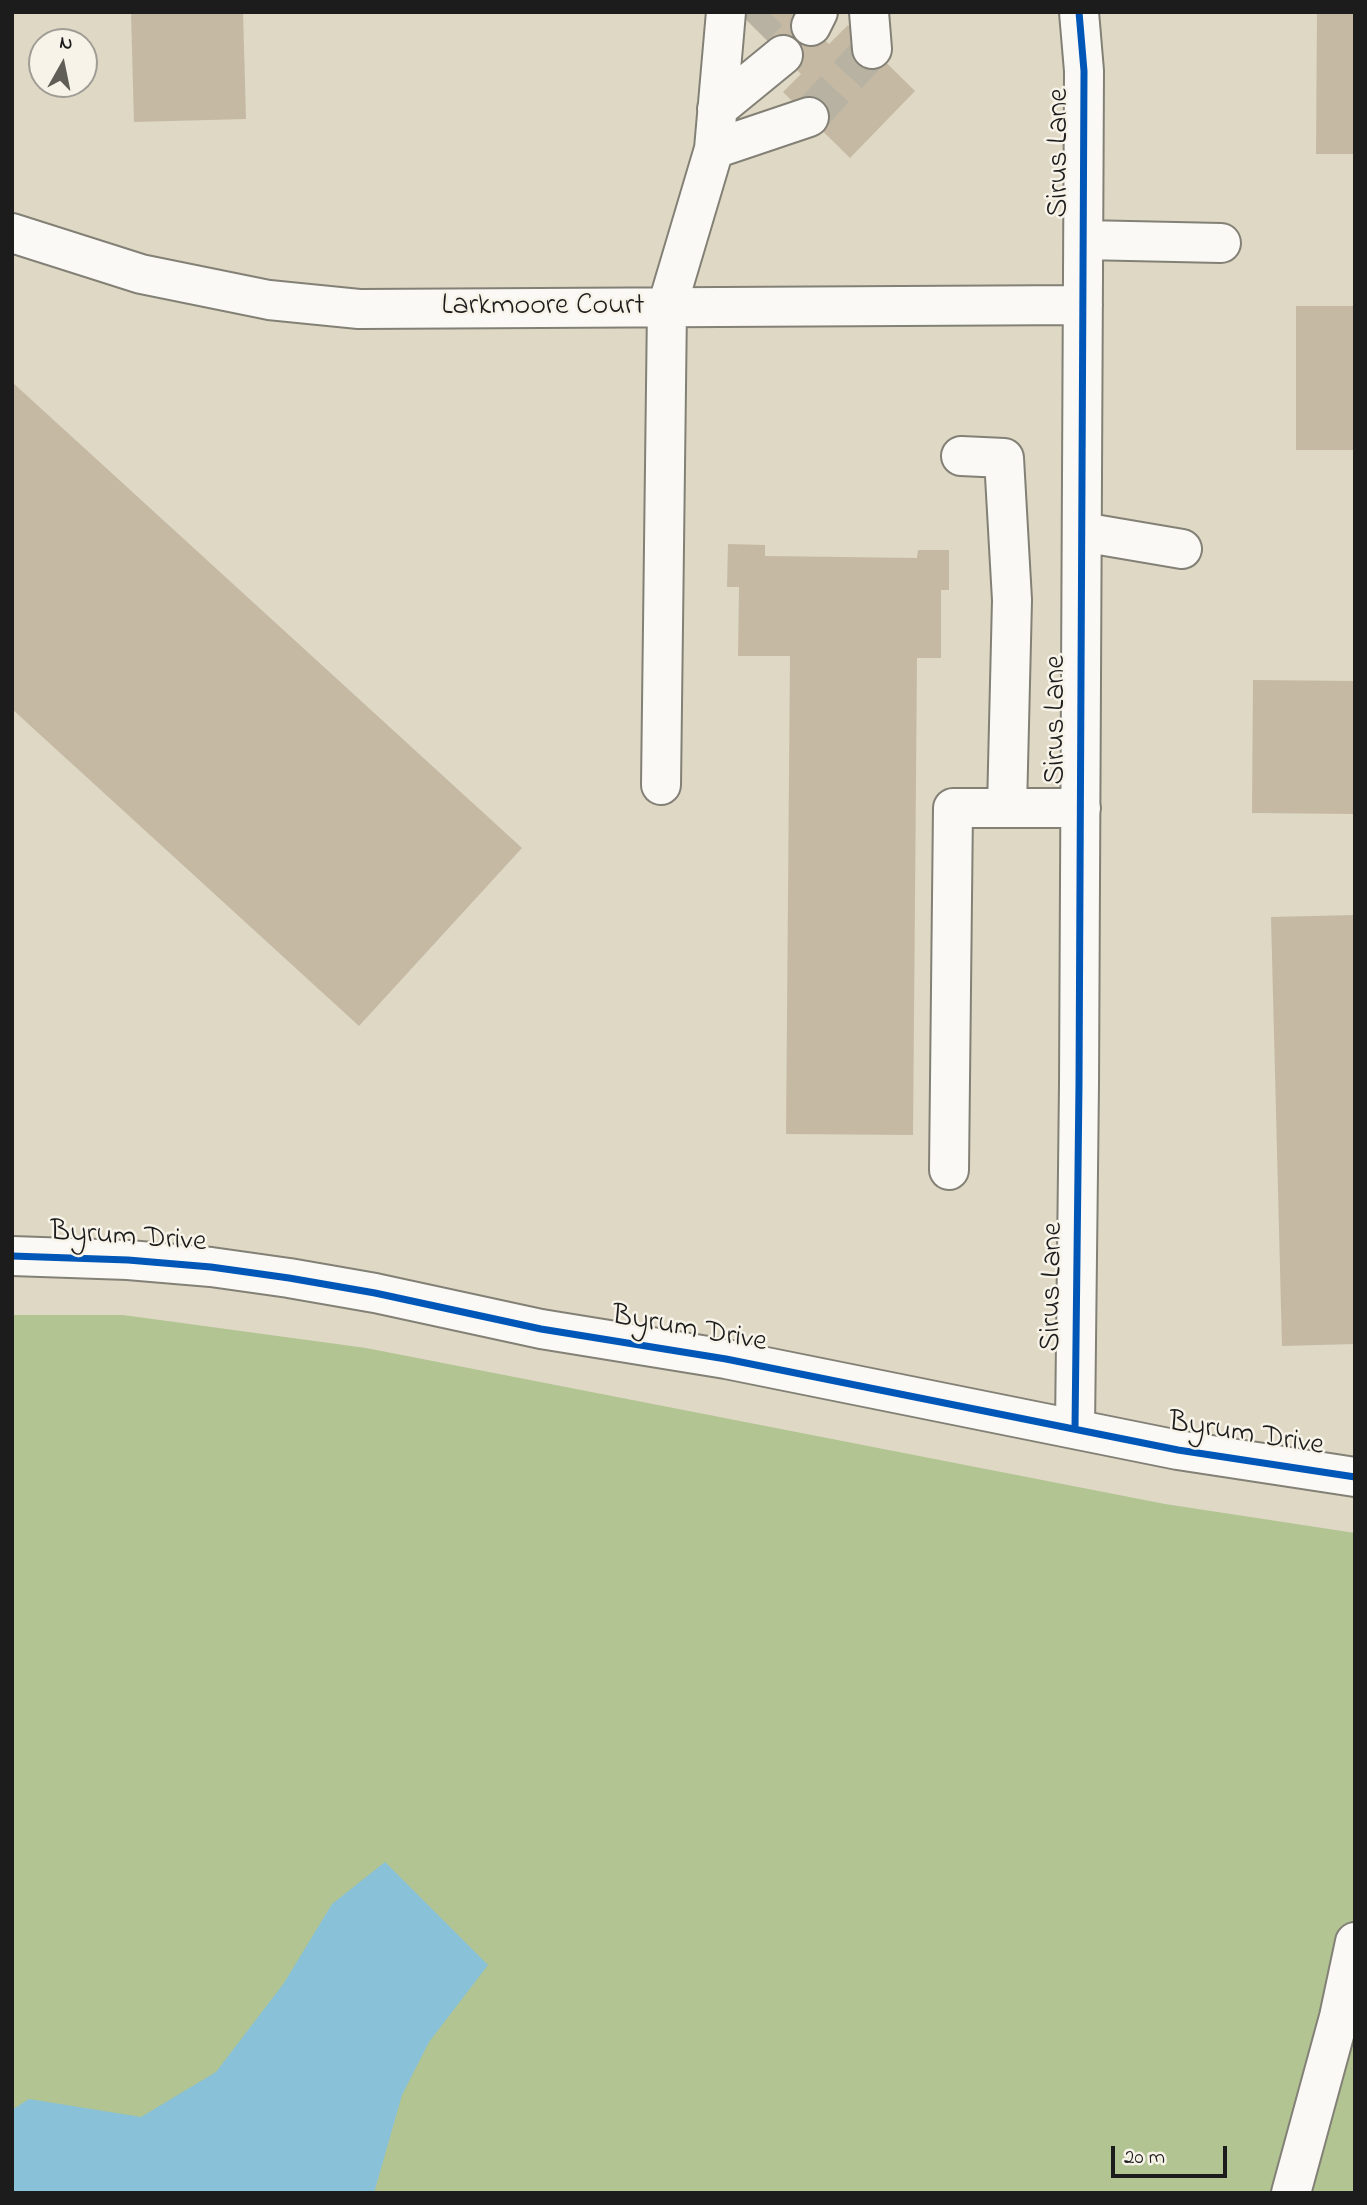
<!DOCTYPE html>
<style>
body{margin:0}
#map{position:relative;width:1367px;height:2205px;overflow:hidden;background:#ded8c4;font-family:"Indie Flower",sans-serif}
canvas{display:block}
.frame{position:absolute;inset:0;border:14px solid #1c1c1c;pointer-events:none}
.north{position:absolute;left:28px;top:28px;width:70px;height:70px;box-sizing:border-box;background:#f7f3e8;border:2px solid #9f9d96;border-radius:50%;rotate:9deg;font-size:19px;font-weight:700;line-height:28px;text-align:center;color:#1c1c1c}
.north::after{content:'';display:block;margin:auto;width:24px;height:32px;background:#605e57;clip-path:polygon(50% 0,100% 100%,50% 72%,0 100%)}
.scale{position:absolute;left:1111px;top:2146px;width:116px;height:32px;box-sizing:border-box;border:4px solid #1c1c1c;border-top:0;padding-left:9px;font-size:21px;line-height:24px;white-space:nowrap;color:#1c1c1c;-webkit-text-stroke:5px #f7f3e8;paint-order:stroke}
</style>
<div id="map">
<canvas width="1367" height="2205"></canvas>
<div class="frame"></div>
<div class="north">N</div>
<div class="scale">20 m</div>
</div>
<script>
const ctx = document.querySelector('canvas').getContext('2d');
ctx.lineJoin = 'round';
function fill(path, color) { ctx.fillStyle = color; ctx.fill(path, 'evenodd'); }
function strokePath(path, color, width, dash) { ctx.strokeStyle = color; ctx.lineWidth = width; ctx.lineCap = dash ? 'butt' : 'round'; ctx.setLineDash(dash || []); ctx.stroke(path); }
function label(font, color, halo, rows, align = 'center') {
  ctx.font = font + ' "Indie Flower",sans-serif'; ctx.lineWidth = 5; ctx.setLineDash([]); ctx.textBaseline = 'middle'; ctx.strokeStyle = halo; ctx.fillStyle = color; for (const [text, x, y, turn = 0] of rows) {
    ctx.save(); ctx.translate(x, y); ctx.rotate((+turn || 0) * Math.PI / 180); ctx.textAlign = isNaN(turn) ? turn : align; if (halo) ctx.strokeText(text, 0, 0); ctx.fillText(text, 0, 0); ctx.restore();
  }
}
const forest = new Path2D(`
 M 12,1315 L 123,1315 L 366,1348 L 1165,1504 L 1355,1533 L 1355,2193 L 12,2193 Z`);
const water = new Path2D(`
 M 385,1862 L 488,1965 L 429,2042 L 402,2095 L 374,2193 L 12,2193 L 12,2110 L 29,2099 L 141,2117 L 216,2072 L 284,1983 L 332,1904 Z`);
const building = new Path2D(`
 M 131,12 L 243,12 L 246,119 L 134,122 Z
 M 738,12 L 796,12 L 829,44 L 848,25 L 915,91 L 850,158 L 783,92 L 801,74 Z
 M 1317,12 L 1355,12 L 1355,154 L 1316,154 Z
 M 1296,306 L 1355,306 L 1355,450 L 1296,450 Z
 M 12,382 L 522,848 L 359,1026 L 12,709 Z
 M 728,544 L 765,545 L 765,556 L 917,558 L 918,550 L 949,550 L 949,590 L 941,590 L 941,658 L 917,658 L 913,1135 L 786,1134 L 790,656 L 738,656 L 739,587 L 727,587 Z
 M 1253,680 L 1355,681 L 1355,814 L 1252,813 Z
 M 1355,915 L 1355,1344 L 1282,1346 L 1271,917 Z`);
const minorTunnel = new Path2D(`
 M 754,27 L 769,12
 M 809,117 L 872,49`);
const minor = new Path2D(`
 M 869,12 L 872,49
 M 811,26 L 818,12
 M 717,109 L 783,55
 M 714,149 L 809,117
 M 12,233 L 141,274 L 269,300 L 359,309 L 1083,305
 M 1084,240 L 1221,243
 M 961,456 L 1004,458 L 1012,600 L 1007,808
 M 1082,532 L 1182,549
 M 661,785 L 667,307 L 714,149 L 726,12
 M 949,1170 L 953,808 L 1081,808
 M 12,1256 L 128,1260 L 211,1267 L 289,1278 L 375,1293 L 541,1329 L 726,1359 L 1178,1450 L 1355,1477
 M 1075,1428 L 1079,1084 L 1084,71 L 1079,12
 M 1291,2193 L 1339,2017 L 1355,1942`);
const cycleway = new Path2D(`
 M 12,1256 L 128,1260 L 211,1267 L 289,1278 L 375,1293 L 541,1329 L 726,1359 L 1178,1450 L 1355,1477
 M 1075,1428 L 1079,1084 L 1084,71 L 1079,12`);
const streetNames = [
 ["Sirus Lane",1061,153,-90],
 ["Larkmoore Court",543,308],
 ["Sirus Lane",1058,720,-90],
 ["Byrum Drive",128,1239,4],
 ["Sirus Lane",1054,1287,-89],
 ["Byrum Drive",689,1331,10],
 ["Byrum Drive",1246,1436,9]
];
fill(forest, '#b1c492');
fill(water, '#89c1d8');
fill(building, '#c5b9a4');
strokePath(minorTunnel, '#b7b2a2', 38, [38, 19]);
strokePath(minor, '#838076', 42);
strokePath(minor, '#faf9f6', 38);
strokePath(cycleway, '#0057b8', 7);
label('30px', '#1c1c1c', '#f7f3e8', streetNames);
</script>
